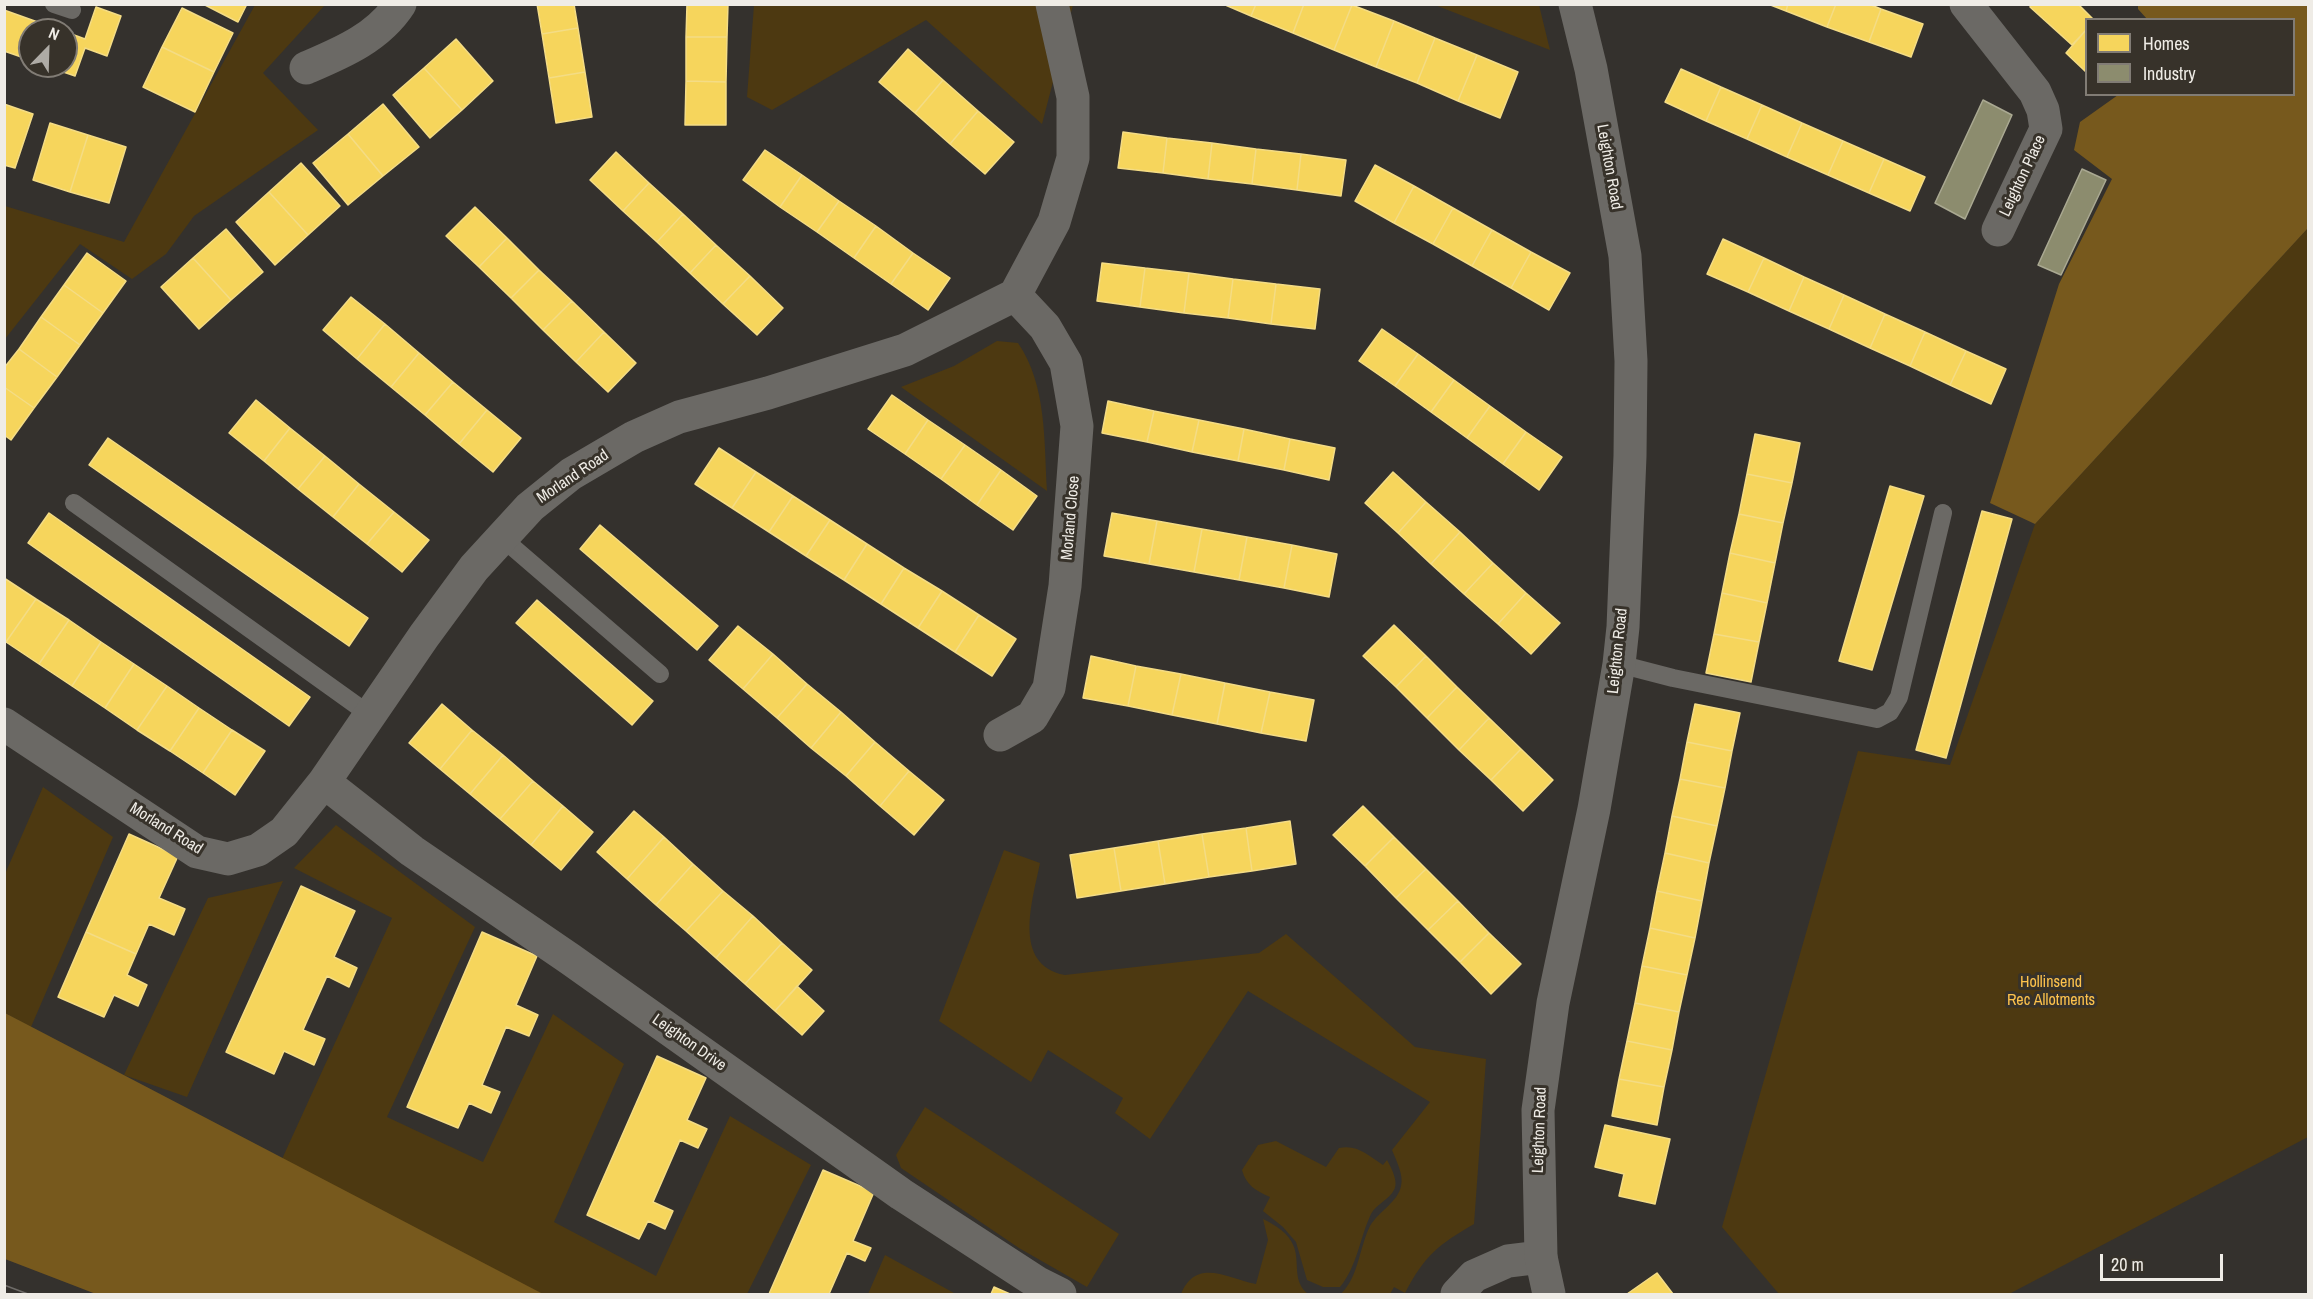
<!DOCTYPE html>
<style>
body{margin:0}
#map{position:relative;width:2313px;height:1299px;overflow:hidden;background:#34312d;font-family:"Archivo Narrow",sans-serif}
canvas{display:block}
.frame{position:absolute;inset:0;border:6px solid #efece6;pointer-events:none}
.legend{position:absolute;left:2085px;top:18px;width:210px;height:78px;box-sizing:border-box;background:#37322a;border:2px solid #817c75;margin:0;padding:8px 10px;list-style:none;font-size:18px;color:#efece6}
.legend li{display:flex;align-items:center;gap:12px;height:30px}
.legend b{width:30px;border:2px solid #817c75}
.north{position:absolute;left:18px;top:18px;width:60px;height:60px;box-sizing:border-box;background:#37322a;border:2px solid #817c75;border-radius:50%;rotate:23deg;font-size:16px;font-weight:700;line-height:24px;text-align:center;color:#efece6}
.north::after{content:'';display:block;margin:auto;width:21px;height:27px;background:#aeaba5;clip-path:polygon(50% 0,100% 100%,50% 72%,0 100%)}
.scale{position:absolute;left:2100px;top:1254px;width:123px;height:27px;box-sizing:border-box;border:3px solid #efece6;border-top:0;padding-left:8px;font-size:18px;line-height:21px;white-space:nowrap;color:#efece6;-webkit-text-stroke:4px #37322a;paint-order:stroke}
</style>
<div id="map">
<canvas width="2313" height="1299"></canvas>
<div class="frame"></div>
<ul class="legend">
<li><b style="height:16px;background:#f6d55c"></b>Homes</li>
<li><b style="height:16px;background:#8c8c6e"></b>Industry</li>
</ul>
<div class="north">N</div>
<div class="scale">20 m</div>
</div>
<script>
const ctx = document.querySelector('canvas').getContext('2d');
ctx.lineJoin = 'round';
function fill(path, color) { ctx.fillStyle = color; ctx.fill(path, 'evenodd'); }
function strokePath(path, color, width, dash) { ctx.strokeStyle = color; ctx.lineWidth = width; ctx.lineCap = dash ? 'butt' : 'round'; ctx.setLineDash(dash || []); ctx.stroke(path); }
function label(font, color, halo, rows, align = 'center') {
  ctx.font = font + ' "Archivo Narrow",sans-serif'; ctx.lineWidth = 6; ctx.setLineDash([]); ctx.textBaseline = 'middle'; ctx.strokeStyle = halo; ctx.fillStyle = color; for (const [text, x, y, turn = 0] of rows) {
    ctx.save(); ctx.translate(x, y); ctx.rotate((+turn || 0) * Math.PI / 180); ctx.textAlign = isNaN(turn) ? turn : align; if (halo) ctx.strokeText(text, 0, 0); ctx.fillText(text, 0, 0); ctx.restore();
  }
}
const green = new Path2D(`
 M 255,5 L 325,5 L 263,73 L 318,130 L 194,216 L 166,254 L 132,279 L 80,244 L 5,339 L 5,206 L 124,242 Z
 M 754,5 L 1073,5 L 1042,124 L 926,20 L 772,110 L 747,97 Z
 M 1435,5 L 1539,5 L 1550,50 Z
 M 2308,228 L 2308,1137 L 2009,1294 L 1779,1294 L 1722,1227 L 1858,751 L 1950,765 L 2035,524 Z
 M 997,341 L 1018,343 C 1047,385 1044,442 1047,491 L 901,387 L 954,366 Z
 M 43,787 L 113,837 L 31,1027 L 5,1013 L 5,874 Z
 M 336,825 L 475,927 L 387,1117 L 483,1162 L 553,1014 L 624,1064 L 554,1222 L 656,1276 L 730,1116 L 811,1165 L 747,1294 L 542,1294 L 282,1159 L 392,918 L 294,868 Z
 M 1004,850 L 1040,863 C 1033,899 1011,965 1065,975 L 1259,953 L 1286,934 L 1415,1047 L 1486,1059 L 1474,1224 C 1438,1245 1425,1255 1405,1293 L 1394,1287 L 1390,1294 L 1341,1294 C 1359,1276 1359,1248 1370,1226 C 1379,1211 1398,1202 1401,1186 C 1404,1175 1396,1160 1392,1150 L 1430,1102 L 1248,991 L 1150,1139 L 1115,1113 L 1123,1098 L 1048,1050 L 1031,1082 L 939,1021 Z
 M 283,881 L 187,1097 L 124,1075 L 208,898 Z
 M 925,1107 L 1119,1234 L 1087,1287 L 1019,1248 L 901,1168 L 896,1155 Z
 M 1276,1141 L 1326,1167 L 1339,1148 C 1357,1144 1368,1155 1383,1165 L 1387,1160 C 1391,1167 1399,1182 1394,1190 C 1389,1200 1376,1204 1371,1214 C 1360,1237 1357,1267 1340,1287 L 1323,1287 L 1307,1280 L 1296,1242 L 1283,1227 L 1263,1211 L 1270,1197 C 1256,1191 1246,1185 1242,1170 L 1258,1145 Z
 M 1263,1219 C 1275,1225 1289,1233 1294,1247 C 1300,1264 1292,1281 1308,1294 L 1181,1294 C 1196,1257 1227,1278 1256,1284 L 1268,1240 Z
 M 885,1255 L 954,1293 L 953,1294 L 868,1294 Z`);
const forest = new Path2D(`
 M 2138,5 L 2308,5 L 2308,228 L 2035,524 L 1990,503 L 2059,284 L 2112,179 L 2074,150 L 2080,122 L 2118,95 L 2294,94 L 2294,20 L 2147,19 L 2138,9 Z
 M 5,1013 L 543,1294 L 96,1294 L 5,1259 Z`);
const homes = new Path2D(`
 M 203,4 L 247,4 L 238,22 Z
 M 537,4 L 574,4 L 578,28 L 542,34 Z
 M 687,4 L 728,4 L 727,37 L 686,37 Z
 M 1223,4 L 1256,4 L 1251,16 Z
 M 1256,4 L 1304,4 L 1293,33 L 1251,16 Z
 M 1304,4 L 1352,5 L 1334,50 L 1293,33 Z
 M 1768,4 L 1788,4 L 1786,11 Z
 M 1788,4 L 1836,4 L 1827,27 L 1786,11 Z
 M 1836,4 L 1869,4 L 1881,9 L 1869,42 L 1827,27 Z
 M 2031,4 L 2078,4 L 2094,20 L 2086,20 L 2086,30 L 2072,45 L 2030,7 Z
 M 1352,5 L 1394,21 L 1376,67 L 1334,50 Z
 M 96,7 L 121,16 L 107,56 L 85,48 L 75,76 L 46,66 L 66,66 L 66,32 L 85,39 Z
 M 182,8 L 233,33 L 214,72 L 162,47 Z
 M 1881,9 L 1923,24 L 1911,57 L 1869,42 Z
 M 4,10 L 60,30 L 30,30 L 30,60 L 4,51 Z
 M 1394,21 L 1435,38 L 1417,83 L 1376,67 Z
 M 578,28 L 585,72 L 549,78 L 542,34 Z
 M 2086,30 L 2086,72 L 2066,53 Z
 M 686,37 L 727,37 L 726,82 L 686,81 Z
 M 1435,38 L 1477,55 L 1458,101 L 1417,83 Z
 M 456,39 L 493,81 L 462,110 L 424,68 Z
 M 162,47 L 214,72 L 195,112 L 143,87 Z
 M 908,49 L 943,80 L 915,113 L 879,82 Z
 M 1477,55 L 1518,72 L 1500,118 L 1458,101 Z
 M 424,68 L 462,110 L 430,138 L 393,95 Z
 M 1681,69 L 1721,87 L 1706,121 L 1665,102 Z
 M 585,72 L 592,117 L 556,123 L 549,78 Z
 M 943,80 L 978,111 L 950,144 L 915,113 Z
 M 686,81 L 726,82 L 726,125 L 685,125 Z
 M 1721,87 L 1762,105 L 1747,139 L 1706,121 Z
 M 4,104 L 33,114 L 15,168 L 4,165 Z
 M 383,104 L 419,147 L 383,176 L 348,134 Z
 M 1762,105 L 1802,123 L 1787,157 L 1747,139 Z
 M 978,111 L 1014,142 L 985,174 L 950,144 Z
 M 50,123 L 88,135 L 70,192 L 33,180 Z
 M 1802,123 L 1843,141 L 1828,175 L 1787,157 Z
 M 1123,132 L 1167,138 L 1163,173 L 1118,168 Z
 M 348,134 L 383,176 L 348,205 L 313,163 Z
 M 88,135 L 126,147 L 109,203 L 70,192 Z
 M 1167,138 L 1212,143 L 1208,179 L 1163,173 Z
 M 1843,141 L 1884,159 L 1869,193 L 1828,175 Z
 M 1212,143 L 1256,149 L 1252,184 L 1208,179 Z
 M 1256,149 L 1301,154 L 1297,190 L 1252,184 Z
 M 765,150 L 802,175 L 780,207 L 743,180 Z
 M 616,152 L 649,183 L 623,211 L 590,180 Z
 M 1301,154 L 1346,160 L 1341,196 L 1297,190 Z
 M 1884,159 L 1925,177 L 1910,211 L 1869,193 Z
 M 301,163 L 340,206 L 308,235 L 269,192 Z
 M 1375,165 L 1414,186 L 1394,223 L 1355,201 Z
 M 802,175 L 839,201 L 817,232 L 780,207 Z
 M 649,183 L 683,214 L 657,242 L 623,211 Z
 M 1414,186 L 1453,208 L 1433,244 L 1394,223 Z
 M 269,192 L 308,235 L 275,265 L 236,222 Z
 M 839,201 L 876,226 L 854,258 L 817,232 Z
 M 475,207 L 507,238 L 479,267 L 446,236 Z
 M 1453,208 L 1492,230 L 1472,266 L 1433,244 Z
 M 683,214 L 716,245 L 690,273 L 657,242 Z
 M 876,226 L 913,253 L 891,284 L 854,258 Z
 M 226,229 L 263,272 L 231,300 L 193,258 Z
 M 1492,230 L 1531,252 L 1511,288 L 1472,266 Z
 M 507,238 L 539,270 L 511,298 L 479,267 Z
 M 1723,239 L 1764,258 L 1748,292 L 1707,274 Z
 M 716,245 L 750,276 L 723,304 L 690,273 Z
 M 1531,252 L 1570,273 L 1549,310 L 1511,288 Z
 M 87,253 L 126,281 L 103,313 L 64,285 Z
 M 913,253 L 950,278 L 928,310 L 891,284 Z
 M 193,258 L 231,300 L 199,329 L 161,287 Z
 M 1764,258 L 1804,277 L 1789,311 L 1748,292 Z
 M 1102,263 L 1145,268 L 1140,307 L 1097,301 Z
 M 1145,268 L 1189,273 L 1184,313 L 1140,307 Z
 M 539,270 L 572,301 L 543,330 L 511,298 Z
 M 1189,273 L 1233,279 L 1228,318 L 1184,313 Z
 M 750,276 L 783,308 L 757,335 L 723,304 Z
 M 1804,277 L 1844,295 L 1829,329 L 1789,311 Z
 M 1233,279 L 1276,284 L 1271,324 L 1228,318 Z
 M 1276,284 L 1320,289 L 1315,329 L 1271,324 Z
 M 64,285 L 103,313 L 80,345 L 41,317 Z
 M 1844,295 L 1885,314 L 1870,348 L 1829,329 Z
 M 351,297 L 385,324 L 357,359 L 323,330 Z
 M 572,301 L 604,332 L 576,362 L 543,330 Z
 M 1885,314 L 1925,332 L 1910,366 L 1870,348 Z
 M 41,317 L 80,345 L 57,377 L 19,349 Z
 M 385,324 L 419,353 L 391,387 L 357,359 Z
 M 1382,329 L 1418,354 L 1395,386 L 1359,361 Z
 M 604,332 L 636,363 L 608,392 L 576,362 Z
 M 1925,332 L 1966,351 L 1950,385 L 1910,366 Z
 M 19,349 L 57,377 L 34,408 L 4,387 L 4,368 Z
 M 1966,351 L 2006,369 L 1991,404 L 1950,385 Z
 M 419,353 L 453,382 L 425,415 L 391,387 Z
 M 1418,354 L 1454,380 L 1431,412 L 1395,386 Z
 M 1454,380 L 1490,406 L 1467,438 L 1431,412 Z
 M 453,382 L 487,410 L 459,444 L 425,415 Z
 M 4,387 L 34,408 L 11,440 L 4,435 Z
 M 892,395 L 928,420 L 905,454 L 868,429 Z
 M 256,400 L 290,428 L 264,461 L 229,433 Z
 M 1108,401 L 1154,411 L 1147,442 L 1102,433 Z
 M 1490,406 L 1526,432 L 1503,464 L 1467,438 Z
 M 487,410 L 521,438 L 493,472 L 459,444 Z
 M 1154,411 L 1199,420 L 1192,452 L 1147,442 Z
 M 928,420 L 965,445 L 941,479 L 905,454 Z
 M 1199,420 L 1244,429 L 1238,461 L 1192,452 Z
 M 290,428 L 325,456 L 298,489 L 264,461 Z
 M 1244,429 L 1290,439 L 1284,470 L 1238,461 Z
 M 1526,432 L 1562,457 L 1539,490 L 1503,464 Z
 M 1755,434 L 1800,443 L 1792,483 L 1747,474 Z
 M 108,438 L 368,618 L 349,646 L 89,465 Z
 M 1290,439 L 1335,448 L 1329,480 L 1284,470 Z
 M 965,445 L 1001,470 L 977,505 L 941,479 Z
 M 719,448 L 756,472 L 732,508 L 695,484 Z
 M 325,456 L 359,484 L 333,517 L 298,489 Z
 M 1001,470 L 1037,496 L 1013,530 L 977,505 Z
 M 756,472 L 793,496 L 769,532 L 732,508 Z
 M 1393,472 L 1426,502 L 1398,533 L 1365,503 Z
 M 1747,474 L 1792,483 L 1783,523 L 1739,514 Z
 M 359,484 L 394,512 L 367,544 L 333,517 Z
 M 1890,486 L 1924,496 L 1872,670 L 1839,661 Z
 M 793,496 L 830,520 L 806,556 L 769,532 Z
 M 1426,502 L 1460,532 L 1431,564 L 1398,533 Z
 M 1982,511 L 2012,519 L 1946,758 L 1916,750 Z
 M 394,512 L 429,540 L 402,572 L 367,544 Z
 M 49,513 L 310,697 L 289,726 L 28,543 Z
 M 1112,513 L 1157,521 L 1149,564 L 1104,556 Z
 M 1739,514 L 1783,523 L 1775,563 L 1730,553 Z
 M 830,520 L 867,544 L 844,580 L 806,556 Z
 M 1157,521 L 1202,529 L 1194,572 L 1149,564 Z
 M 600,525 L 718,626 L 697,650 L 580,549 Z
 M 1202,529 L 1247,537 L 1239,580 L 1194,572 Z
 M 1460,532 L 1493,563 L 1464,594 L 1431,564 Z
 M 1247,537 L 1292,545 L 1284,588 L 1239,580 Z
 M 867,544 L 904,568 L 881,604 L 844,580 Z
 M 1292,545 L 1337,554 L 1329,597 L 1284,588 Z
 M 1730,553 L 1775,563 L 1767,603 L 1722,593 Z
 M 1493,563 L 1526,593 L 1498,624 L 1464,594 Z
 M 904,568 L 942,591 L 918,628 L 881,604 Z
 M 4,578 L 36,599 L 6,642 L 4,641 Z
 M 942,591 L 979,615 L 955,652 L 918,628 Z
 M 1526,593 L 1560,623 L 1531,654 L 1498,624 Z
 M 1722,593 L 1767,603 L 1759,642 L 1714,634 Z
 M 36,599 L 69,620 L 39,664 L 6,642 Z
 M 537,600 L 653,701 L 632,725 L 516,623 Z
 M 979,615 L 1016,639 L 992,676 L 955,652 Z
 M 69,620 L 101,642 L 72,686 L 39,664 Z
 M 1394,625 L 1426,656 L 1396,687 L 1363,656 Z
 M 738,626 L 773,654 L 743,689 L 709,660 Z
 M 1714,634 L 1759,642 L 1751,682 L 1706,673 Z
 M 101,642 L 134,664 L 105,708 L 72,686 Z
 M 773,654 L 807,684 L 777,718 L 743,689 Z
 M 1091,656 L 1136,666 L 1128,706 L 1083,698 Z
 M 1426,656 L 1457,687 L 1427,718 L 1396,687 Z
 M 134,664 L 167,686 L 137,730 L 105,708 Z
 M 1136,666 L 1181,674 L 1172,715 L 1128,706 Z
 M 1181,674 L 1225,683 L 1217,724 L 1172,715 Z
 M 1225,683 L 1270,692 L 1261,733 L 1217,724 Z
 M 807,684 L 841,712 L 811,748 L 777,718 Z
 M 167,686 L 199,708 L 170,751 L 137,730 Z
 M 1457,687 L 1489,718 L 1459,750 L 1427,718 Z
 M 1270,692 L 1314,700 L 1306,741 L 1261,733 Z
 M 442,704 L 472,730 L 440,769 L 409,743 Z
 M 1695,704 L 1740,713 L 1732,751 L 1687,742 Z
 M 199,708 L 232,730 L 203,773 L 170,751 Z
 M 841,712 L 875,742 L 846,776 L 811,748 Z
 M 1489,718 L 1521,749 L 1491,780 L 1459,750 Z
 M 232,730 L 265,751 L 235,795 L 203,773 Z
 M 472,730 L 503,755 L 470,794 L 440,769 Z
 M 875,742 L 909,771 L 880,806 L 846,776 Z
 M 1687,742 L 1732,751 L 1725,788 L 1680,779 Z
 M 1521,749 L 1553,780 L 1523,811 L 1491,780 Z
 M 503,755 L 533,781 L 500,819 L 470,794 Z
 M 909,771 L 944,800 L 914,835 L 880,806 Z
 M 1680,779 L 1725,788 L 1717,826 L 1672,816 Z
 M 533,781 L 563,806 L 531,845 L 500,819 Z
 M 563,806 L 593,832 L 561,870 L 531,845 Z
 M 1363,806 L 1394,837 L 1365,866 L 1333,835 Z
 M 634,811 L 664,837 L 627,879 L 597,852 Z
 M 1672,816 L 1717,826 L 1709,863 L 1665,853 Z
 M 1290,821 L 1296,864 L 1252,871 L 1246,828 Z
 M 1246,828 L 1252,871 L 1209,877 L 1202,834 Z
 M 129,834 L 178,856 L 159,898 L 185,909 L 174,935 L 149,924 L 136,954 L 86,932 Z
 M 1202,834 L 1209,877 L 1165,884 L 1158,841 Z
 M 664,837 L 693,864 L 656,905 L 627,879 Z
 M 1394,837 L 1426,869 L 1396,898 L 1365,866 Z
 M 1158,841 L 1165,884 L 1121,891 L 1114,848 Z
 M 1114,848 L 1121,891 L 1077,898 L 1070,855 Z
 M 1665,853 L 1709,863 L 1702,901 L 1657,891 Z
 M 693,864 L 723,891 L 686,931 L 656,905 Z
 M 1426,869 L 1458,901 L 1428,930 L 1396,898 Z
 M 301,886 L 355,911 L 334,957 L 357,968 L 349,987 L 327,976 L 303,1030 L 325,1039 L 314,1065 L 284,1051 L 274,1074 L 226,1052 Z
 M 723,891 L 753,916 L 716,958 L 686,931 Z
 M 1657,891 L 1702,901 L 1695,938 L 1650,928 Z
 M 1458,901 L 1489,933 L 1460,962 L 1428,930 Z
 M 753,916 L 782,943 L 745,984 L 716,958 Z
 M 1650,928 L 1695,938 L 1687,975 L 1642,966 Z
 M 86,932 L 136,954 L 127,975 L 147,985 L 138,1006 L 114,995 L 104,1017 L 58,997 Z
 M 482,932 L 537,956 L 516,1005 L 538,1015 L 529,1036 L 506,1027 L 482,1085 L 500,1092 L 491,1113 L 469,1103 L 458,1128 L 407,1107 Z
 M 1489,933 L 1521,964 L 1491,994 L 1460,962 Z
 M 782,943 L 812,970 L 775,1011 L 745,984 Z
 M 1642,966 L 1687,975 L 1679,1012 L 1635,1003 Z
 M 797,986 L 824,1011 L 802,1035 L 775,1011 Z
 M 1635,1003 L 1679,1012 L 1672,1050 L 1627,1041 Z
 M 1627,1041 L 1672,1050 L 1664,1087 L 1619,1079 Z
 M 657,1056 L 706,1078 L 687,1120 L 707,1129 L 698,1148 L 680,1140 L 653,1202 L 673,1211 L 665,1229 L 648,1221 L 639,1239 L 587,1215 Z
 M 1619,1079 L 1664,1087 L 1657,1125 L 1612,1116 Z
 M 1605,1125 L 1670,1139 L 1655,1204 L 1619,1196 L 1624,1174 L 1595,1167 Z
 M 823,1170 L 874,1192 L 853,1241 L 871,1248 L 865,1261 L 847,1253 L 829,1294 L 769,1294 Z
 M 1657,1273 L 1673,1294 L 1627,1294 Z
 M 994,1287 L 1010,1294 L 991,1294 Z`);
const industry = new Path2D(`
 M 1983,100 L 2012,115 L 1965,219 L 1935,203 Z
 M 2082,169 L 2106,180 L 2061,275 L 2038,265 Z`);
const service = new Path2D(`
 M 54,4 L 72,10
 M 74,503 L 370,715
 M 501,537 L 660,674
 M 1619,664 L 1673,678 L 1877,719 L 1890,712 L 1899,697 L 1943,513`);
const minor = new Path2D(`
 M 1966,4 L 2035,92 L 2043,110 L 2046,129 L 1998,230
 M 306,68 C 341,53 378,38 400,4
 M 4,724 L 197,852 L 228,859 L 258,850 L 284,832 L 324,782 L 424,636 L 474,568 L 530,507 L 571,474 L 634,437 L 679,417 L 768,393 L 905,350 L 1015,295 L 1054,222 L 1073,158 L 1073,97 L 1052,4
 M 1000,735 L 1032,717 L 1049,688 L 1065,586 L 1077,426 L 1066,363 L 1045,327 L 1015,295
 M 324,782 L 412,851 L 570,959 L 901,1194 L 1038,1283 L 1060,1294
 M 1457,1294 L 1474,1276 L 1508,1261 L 1541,1257`);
const tertiary = new Path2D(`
 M 1549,1294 L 1541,1257 L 1538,1110 L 1553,1003 L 1594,809 L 1619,664 L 1623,627 L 1630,456 L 1631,361 L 1625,256 L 1591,69 L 1575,4`);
const tram = new Path2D(`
 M 4,1285 L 28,1294`);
const streetNames = [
 ["Leighton Road",1609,167,80],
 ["Leighton Place",2023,176,-65],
 ["Morland Road",573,477,-34],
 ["Morland Close",1071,518,-85],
 ["Leighton Road",1618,651,-84],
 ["Morland Road",166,829,32],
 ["Leighton Drive",689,1043,35],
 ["Leighton Road",1540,1130,-88]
];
const parkNames = [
 ["Hollinsend",2051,983],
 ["Rec Allotments",2051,1001]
];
fill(green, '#4d3911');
fill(forest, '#77591d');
fill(homes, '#f6d55c');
strokePath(homes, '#f4dc85', 1.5);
fill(industry, '#8c8c6e');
strokePath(industry, '#aaa992', 1.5);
strokePath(service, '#6b6965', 18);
strokePath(minor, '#6b6965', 33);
strokePath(tertiary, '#6b6965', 33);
strokePath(tram, '#6f6c68', 1.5);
label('16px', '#efece6', '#37322a', streetNames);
label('16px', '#fdc24c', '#37322a', parkNames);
</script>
